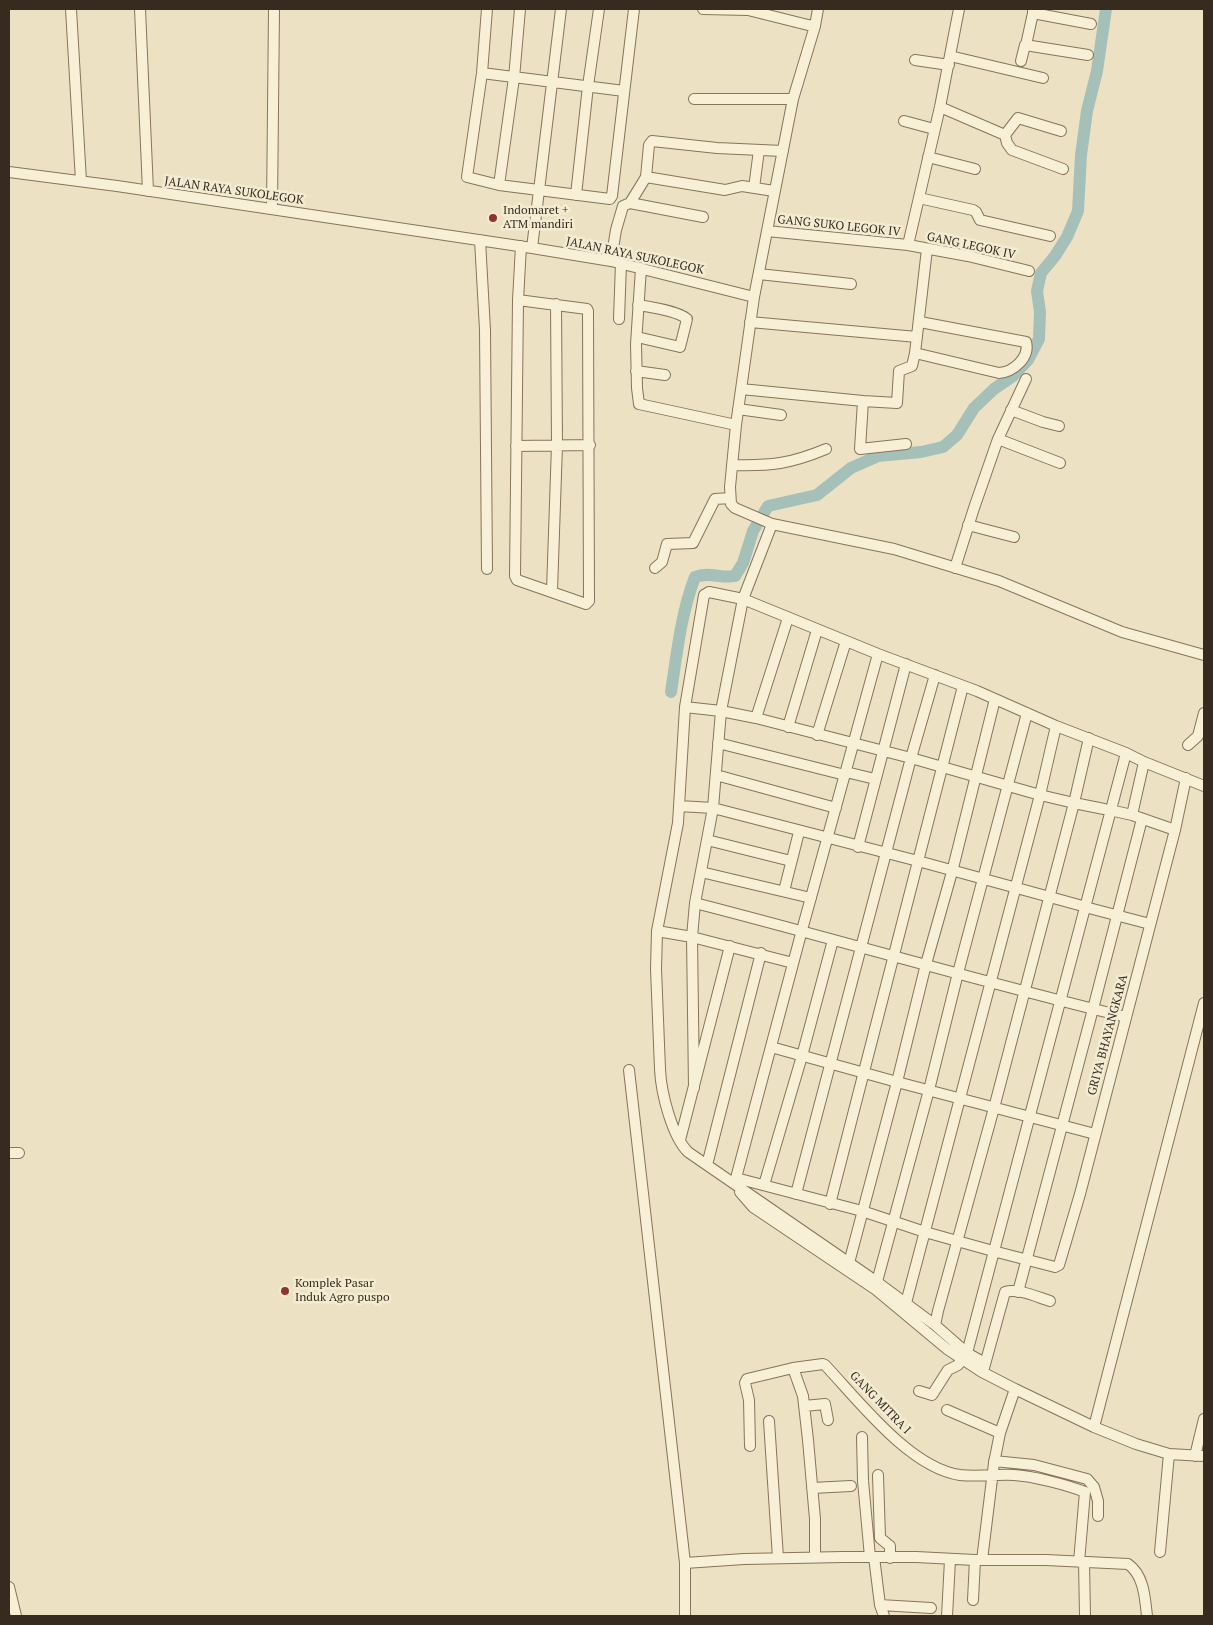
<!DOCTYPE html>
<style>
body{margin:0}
#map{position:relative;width:1213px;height:1625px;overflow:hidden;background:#ece2c3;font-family:"PT Serif",serif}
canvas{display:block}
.frame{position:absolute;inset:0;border:10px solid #362b1e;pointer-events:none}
</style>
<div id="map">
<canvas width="1213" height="1625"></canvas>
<div class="frame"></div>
</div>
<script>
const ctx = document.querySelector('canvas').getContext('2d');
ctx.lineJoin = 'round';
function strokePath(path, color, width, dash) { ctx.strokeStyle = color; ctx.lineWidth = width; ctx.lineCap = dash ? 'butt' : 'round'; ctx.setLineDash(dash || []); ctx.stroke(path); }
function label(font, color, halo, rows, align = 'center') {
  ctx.font = font + ' "PT Serif",serif'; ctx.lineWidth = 5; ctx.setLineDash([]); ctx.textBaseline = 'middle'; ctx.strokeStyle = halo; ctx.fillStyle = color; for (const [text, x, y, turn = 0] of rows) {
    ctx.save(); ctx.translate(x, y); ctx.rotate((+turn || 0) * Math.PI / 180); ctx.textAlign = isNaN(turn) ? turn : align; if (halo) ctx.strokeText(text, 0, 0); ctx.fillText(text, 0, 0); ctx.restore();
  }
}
const river = new Path2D(`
 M 671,692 C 677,653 681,613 695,577 C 709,571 721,579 735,576 L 743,563 L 753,531 L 768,506 L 817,495 L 851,468 L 878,456 L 921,452 L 943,447 L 957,435 L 974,408 L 994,389 L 1013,376 L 1028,360 L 1039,339 L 1040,312 L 1037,291 L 1041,273 L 1055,256 L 1067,237 L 1078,211 L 1081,155 L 1087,111 L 1097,71 L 1106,9`);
const minor = new Path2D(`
 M 71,9 L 81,181
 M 140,9 L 148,191
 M 487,9 L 482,73 L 467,177 L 499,185 L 610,199 L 612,196 L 634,9
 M 703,9 L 748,10 L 808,25 L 815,26
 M 818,9 L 815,26 L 793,99 L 754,297 L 736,425 L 730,487 L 731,504 L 735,508 L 772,524 L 894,549 L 999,581 L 1122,632 L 1204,655
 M 1033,9 L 1033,13 L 1091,24
 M 1026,45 L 1033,13
 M 950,56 L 1043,78
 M 915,60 L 949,65
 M 1021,61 L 1025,45 L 1088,55
 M 482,73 L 624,91
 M 694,99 L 793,99
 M 940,107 L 1005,135 L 1007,143 L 1012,150 L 1063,169
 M 904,121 L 934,129
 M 1005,135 L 1018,118 L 1061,131
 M 928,157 L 975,169
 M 9,172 L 117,186 L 532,248 L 611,261 L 754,297
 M 646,177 L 725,190 L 742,186 L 774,191
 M 499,185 L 514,78 L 520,9
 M 754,188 L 759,150
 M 576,195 L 588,86 L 599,9
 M 919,198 L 973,210 L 976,212 L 980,220 L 1050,236
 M 272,209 L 274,9
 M 703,217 L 630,203 L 646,177 L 649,145 L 652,141 L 717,148 L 783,151
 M 767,231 L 908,245 L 968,256 L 1029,271
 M 480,240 L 485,330 L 487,569
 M 908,245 L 940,107 L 959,9
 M 532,248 L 561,9
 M 611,261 L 616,230 L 623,206 L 630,203
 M 641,268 L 636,344 L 637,388 L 639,404 L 736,425
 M 759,274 L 851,284
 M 518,300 L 587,309 L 588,311 L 589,601 L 586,604 L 517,580 L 515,576 L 518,300 L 521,246
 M 619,319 L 621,263
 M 750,322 L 917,337
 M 637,337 L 680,347 L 687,319 C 678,311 651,307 638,305
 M 915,353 L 999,373 C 1013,372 1030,358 1026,342 L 920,322
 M 636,371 L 665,375
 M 741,389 L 863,401 L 860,449 L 906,444
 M 863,401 L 897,403 L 899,371 L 912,366 L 915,353 L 927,249
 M 738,409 L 781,415
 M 1011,410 L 1043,422 L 1059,426
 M 998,439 L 1060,463
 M 516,446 L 590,445
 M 732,465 C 771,466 790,464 826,449
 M 968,525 L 1014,537
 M 655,568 L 662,562 L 667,544 L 693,543 L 715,499 L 730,498
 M 955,568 L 974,508 L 998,439 L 1026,379
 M 552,591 L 557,445 L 556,304
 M 685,707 L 721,711 L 756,718 L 911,758 L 1040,795 L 1074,803 L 1104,809
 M 756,718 L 788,618
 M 788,727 L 817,630
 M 817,735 L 846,641
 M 718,743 L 845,775
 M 1188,745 L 1198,736 L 1204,713
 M 846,772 L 875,779
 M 716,775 L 836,808
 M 679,806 L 713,808 L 918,861 L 1079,905
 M 1110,810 L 1132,815 L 1175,830
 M 1132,815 L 1144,762
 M 707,840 L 791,861
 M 858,847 L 906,664
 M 701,872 L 811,898
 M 784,891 L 799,832
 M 695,903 C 839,940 981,982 1126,1017
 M 1085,907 L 1150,924
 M 657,931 L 692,937 L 793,963
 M 771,1047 L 897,1082 L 1095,1134
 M 629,1070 L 685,1563 L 685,1616
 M 694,1088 L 692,937 L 695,903 L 713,808 L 721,711 L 743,599 L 772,524
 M 680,1140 L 730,946
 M 9,1153 L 19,1153
 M 707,1165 L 761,953
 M 736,1178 L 862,1211 L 925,1232 L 993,1251 L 1055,1267 L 1059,1265 L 1080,1194 L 1175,830 L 1186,778
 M 733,1183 L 736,1178 L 802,930 L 878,654
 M 764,1185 L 802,1056 L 833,940
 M 740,1192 L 753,1207 L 875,1289 L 947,1349 L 982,1372 L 1015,1389 L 1094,1427 L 1136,1444 L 1169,1454 L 1204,1456
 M 796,1194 L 911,758 L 935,675
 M 830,1204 L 963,686
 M 849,1263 L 897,1082 L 926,964 L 952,872 L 995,699
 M 875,1289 L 929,1090 L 958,973 L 1027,713
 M 1018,1292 L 1093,1009 L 1142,819
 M 906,1303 L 1040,795 L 1056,726
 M 935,1325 L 938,1311 L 994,1108 L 1074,803 L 1089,738
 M 985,1363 L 967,1353 L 935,1325 L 877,1282 L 688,1152 C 672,1136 661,1093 660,1069 L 656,969 L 657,931 L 678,823 L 685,707 L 704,595 L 709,592 L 743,599 L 878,654 L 977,691 L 1056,726 L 1126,753 L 1144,762 L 1204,786
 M 793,1368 L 803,1396 L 808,1440 L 815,1519 L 815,1557
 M 984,1368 L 1005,1292 C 1018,1288 1037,1297 1050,1301
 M 919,1391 L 932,1395 L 948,1370 L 958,1365 L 967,1353 L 1126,753
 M 804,1406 L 825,1404 L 828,1420
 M 947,1410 L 1000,1433
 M 769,1421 L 778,1558
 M 1094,1427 L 1204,1003
 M 862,1437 L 863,1481 L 870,1557
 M 750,1446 L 749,1400 L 745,1383 L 747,1379 L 793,1368 L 823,1364 L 825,1365 C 859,1401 910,1468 960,1475 C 978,1477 996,1474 1014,1475 C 1033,1476 1067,1485 1085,1492 L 1079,1562
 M 1195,1456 L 1204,1419
 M 994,1461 L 1034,1465 L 1087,1479 L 1094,1487 L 1098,1501 L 1098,1516
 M 878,1475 L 880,1538 L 890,1546 L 890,1558
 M 812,1488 L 851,1486
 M 1160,1552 L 1169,1454
 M 874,1557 L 880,1605 L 884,1616
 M 982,1560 L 994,1463 L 1000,1433 L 1015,1389
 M 1084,1562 L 1085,1616
 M 685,1563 L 744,1559 L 843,1557 L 916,1557 L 975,1560 L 1046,1560 L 1128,1564 C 1144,1575 1145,1598 1147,1616
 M 9,1587 L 16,1616
 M 973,1600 L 975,1560
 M 880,1605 L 931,1608
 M 947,1616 L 950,1560`);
const markers = [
 [493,218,5,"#92322d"],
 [285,1291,5,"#92322d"]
];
const streetNames = [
 ["JALAN RAYA SUKOLEGOK",234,191,8],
 ["GANG SUKO LEGOK IV",839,226,6],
 ["GANG LEGOK IV",971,246,12],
 ["JALAN RAYA SUKOLEGOK",635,256,12],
 ["GRIYA BHAYANGKARA",1108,1035,-75],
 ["GANG MITRA I",880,1403,46]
];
const poiNames = [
 ["Indomaret +",503,211],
 ["ATM mandiri",503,225],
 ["Komplek Pasar",295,1284],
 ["Induk Agro puspo",295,1298]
];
strokePath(river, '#a5bfb9', 12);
strokePath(minor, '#86745b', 12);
strokePath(minor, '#f7efd6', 10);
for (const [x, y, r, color] of markers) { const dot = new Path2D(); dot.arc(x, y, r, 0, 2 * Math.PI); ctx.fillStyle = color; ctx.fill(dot); strokePath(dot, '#f4ecd2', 2); }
label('12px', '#362b1e', '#f4ecd2', streetNames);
label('12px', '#362b1e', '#f4ecd2', poiNames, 'left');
</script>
